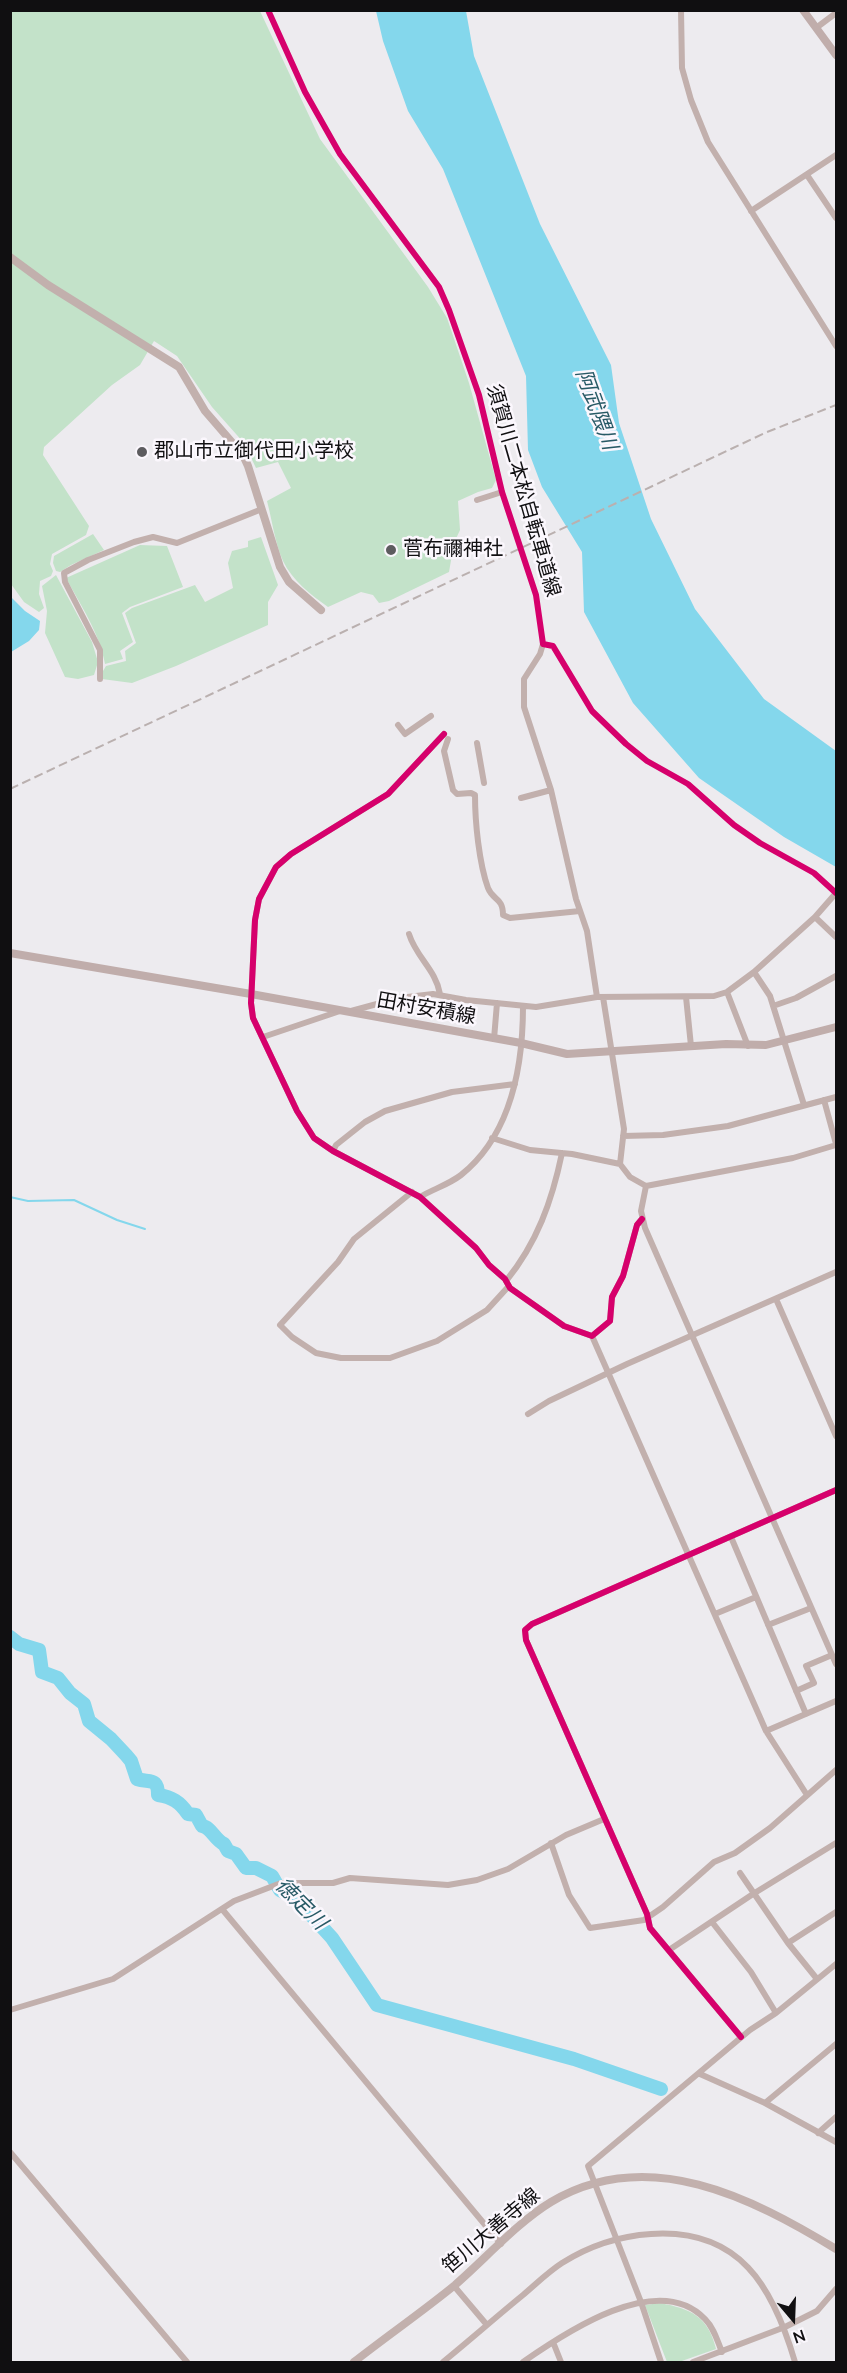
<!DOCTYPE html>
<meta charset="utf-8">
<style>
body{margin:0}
#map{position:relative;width:847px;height:2373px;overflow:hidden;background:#edebef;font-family:"Nunito Sans",sans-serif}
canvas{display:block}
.frame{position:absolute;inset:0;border:12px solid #100f11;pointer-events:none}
.north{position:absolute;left:763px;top:2289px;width:60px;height:60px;-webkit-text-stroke:4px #fbf7fd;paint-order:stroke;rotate:161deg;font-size:16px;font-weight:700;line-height:24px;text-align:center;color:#100f11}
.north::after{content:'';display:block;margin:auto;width:21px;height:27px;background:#100f11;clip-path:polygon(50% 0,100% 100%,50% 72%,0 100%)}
</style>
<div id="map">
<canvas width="847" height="2373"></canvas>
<div class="frame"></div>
<div class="north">N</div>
</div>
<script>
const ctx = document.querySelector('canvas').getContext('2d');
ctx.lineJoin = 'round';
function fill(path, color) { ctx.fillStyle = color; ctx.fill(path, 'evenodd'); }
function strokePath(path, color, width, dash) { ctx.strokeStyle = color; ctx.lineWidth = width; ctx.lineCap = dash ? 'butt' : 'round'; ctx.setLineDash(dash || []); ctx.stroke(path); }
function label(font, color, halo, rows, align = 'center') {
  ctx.font = font + ' "Nunito Sans","Noto Sans JP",sans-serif'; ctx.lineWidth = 5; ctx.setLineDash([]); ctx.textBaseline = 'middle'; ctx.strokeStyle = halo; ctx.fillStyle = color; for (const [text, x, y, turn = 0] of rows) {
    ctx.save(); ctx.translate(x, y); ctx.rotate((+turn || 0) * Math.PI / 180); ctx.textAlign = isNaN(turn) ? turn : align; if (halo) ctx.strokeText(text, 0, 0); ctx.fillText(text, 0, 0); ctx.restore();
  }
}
const green = new Path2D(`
 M 11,11 L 260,11 L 320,139 L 428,287 L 447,318 L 469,383 L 496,480 L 492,488 L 478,492 L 458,501 L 460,530 L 454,543 L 449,572 L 389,601 L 379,603 L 373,595 L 361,592 L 328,607 C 311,595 292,580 283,561 C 275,543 272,520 267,501 L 291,488 L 278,462 L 256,468 L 244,443 L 212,407 L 177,356 L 154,341 L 140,365 L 112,385 L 44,447 L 43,455 L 89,526 L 86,535 L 52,554 L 50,564 L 53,571 L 51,576 L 40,581 L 39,594 L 44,608 L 39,612 L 24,602 L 11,584 Z
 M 93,534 L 104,550 L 71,565 L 60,572 L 56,571 L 53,563 L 54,556 Z
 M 261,537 L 278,585 L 268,602 L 268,625 L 176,666 L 132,683 L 102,679 L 100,676 L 106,666 L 126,661 L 125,651 L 136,643 L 125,613 L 132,608 L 195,585 L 205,602 L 233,588 L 228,563 L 232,551 L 248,547 L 248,541 Z
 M 140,545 L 167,546 L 183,587 L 130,607 L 122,613 L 133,642 L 120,651 L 123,659 L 105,664 C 100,634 80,604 66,578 Z
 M 56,575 L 92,642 L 98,662 L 94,675 L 78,679 L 65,677 L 45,633 L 47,611 L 42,586 Z
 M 660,2303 C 691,2309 708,2316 716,2349 L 679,2362 L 667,2362 L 645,2305 Z`);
const water = new Path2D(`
 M 376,11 L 466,11 L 474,56 L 540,224 L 611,365 L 619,423 L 651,519 L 695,609 L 764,699 L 836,751 L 836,867 L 784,837 L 699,778 L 633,703 L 584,612 L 582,552 L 542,487 L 528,450 L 526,376 L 443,169 L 408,111 L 383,41 Z
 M 11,597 L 25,611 L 40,621 L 39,630 L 29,641 L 11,652 Z`);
const stream = new Path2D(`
 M 10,1197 L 28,1201 L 74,1200 L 117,1220 L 145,1229`);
const river = new Path2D(`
 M 10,1637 L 19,1644 L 39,1650 L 42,1672 L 58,1678 L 70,1693 L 84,1704 L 89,1721 L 111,1739 L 126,1755 L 131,1761 L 137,1779 C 149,1783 158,1777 158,1795 C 172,1797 180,1802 188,1814 L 196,1815 L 202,1826 C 211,1827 215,1840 224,1844 L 228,1851 L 236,1854 L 246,1868 L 256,1868 L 272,1876 L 280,1890 L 293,1897 L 311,1915 L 332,1938 L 377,2005 L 574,2059 L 661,2089`);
const minor = new Path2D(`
 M 681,10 L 682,68 L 691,100 L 708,142 L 836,346
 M 816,28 L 836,13
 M 807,175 L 836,218
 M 751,211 L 836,155
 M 477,500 L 502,492
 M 543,644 L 540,654 L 524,679 L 524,707 L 551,790 L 576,899 L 587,931 L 597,997
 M 100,679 L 100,650 L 65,582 L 64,573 L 88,560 L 134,542 L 153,537 L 177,543 L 262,509
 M 398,725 L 405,734 L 431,716
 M 444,734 L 388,794 L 291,854 L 276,867 L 259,899 L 255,920 L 251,1003 L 253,1018 L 297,1111 L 314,1138 L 333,1151 L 420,1197 L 476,1248 L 489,1265 L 505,1279 L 510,1288 L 564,1326 L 592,1336 L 610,1321 L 612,1297 L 623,1276 L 637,1225 L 642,1219
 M 448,739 L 444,751 L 453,790 L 457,794 L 471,793 L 475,795 C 475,822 479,863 488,888 C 493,901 503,897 503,915 L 510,918 L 580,911
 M 477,743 L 484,783
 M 521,798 L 551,790
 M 815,917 L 836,937
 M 409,934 C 416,957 436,970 440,994
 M 754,972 L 815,917 L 836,893
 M 727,992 L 748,1046
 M 603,997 L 624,1129 L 620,1164 L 630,1177 L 646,1186 L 793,1158 L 836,1145
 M 686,997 L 691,1046
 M 773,1006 L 796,998 L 836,976
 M 351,1011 L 399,998 L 433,994 L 466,1000 L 536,1007 L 597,997 L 714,996 L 727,992 L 754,972 L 770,996 L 804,1105
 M 263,1037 L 340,1011
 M 494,1039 L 497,1003
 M 824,1100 L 836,1144
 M 623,1136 L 663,1135 L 728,1126 L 836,1097
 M 492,1138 L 530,1150 L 572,1154 L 620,1164
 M 333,1151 L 336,1145 L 365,1122 L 385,1111 L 452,1092 L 515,1084
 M 646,1186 L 641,1211 L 645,1228 L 836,1664
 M 412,1192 L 354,1239 L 338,1262 L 280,1325 L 292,1337 L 316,1353 L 341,1358 L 390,1358 L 437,1341 L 487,1310 L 508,1287
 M 420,1197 C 433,1189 448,1185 461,1175 C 511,1135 523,1066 523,1006
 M 506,1281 C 537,1243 552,1201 562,1153
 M 776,1299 L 836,1436
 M 592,1336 L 759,1715 L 766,1731 L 807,1795
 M 528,1414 L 549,1401 L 627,1364 L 836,1272
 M 731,1537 L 806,1714
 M 715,1614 L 756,1597
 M 768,1625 L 811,1608
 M 796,1691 L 814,1683 L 806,1666 L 832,1655
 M 766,1731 L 836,1701
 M 551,1843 L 569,1895 L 590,1928 L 644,1920 L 663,1907 L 714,1862 L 735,1853 L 770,1828 L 836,1770
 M 740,1873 L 788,1943 L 817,1979
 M 222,1909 L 501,2244
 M 712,1922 L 751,1972 L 776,2013
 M 788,1943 L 836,1912
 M 669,1950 L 753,1894 L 836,1843
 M 10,2010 L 113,1979 L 234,1901 L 281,1883 L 333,1883 L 350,1878 L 448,1885 L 477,1880 L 508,1869 L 566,1835 L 604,1819
 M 741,2037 L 650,1928 L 647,1914 L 526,1640 L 525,1630 L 532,1624 L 836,1490
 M 836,2044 L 765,2103 L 836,2142
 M 700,2074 L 765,2103
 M 818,2133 L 836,2117
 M 10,2152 L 187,2362
 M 454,2286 L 487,2325
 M 553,2342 L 561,2362
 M 443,2362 C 470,2340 496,2317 523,2295 C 536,2284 548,2272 562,2263 C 589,2246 619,2236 651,2234 C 740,2228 773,2287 795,2362
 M 523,2362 C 566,2332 658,2270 705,2319 C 714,2328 717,2340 722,2352
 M 661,2362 L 641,2302 L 588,2166 L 750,2030 L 776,2013 L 836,1964
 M 693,2362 L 785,2327 L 817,2311 L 836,2289`);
const tertiary = new Path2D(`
 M 10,257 L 48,285 L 179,367 L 205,411 L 243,455 L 248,466 L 280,567 L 289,582 L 321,610
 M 354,2362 C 387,2336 422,2312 455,2285 C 485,2259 518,2222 551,2202 C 648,2144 752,2198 836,2249`);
const secondary = new Path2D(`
 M 803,10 L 836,55
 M 10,953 L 251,994 L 521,1043 L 567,1054 L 726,1044 L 766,1045 L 836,1027`);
const rail = new Path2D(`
 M 10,789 L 767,432 L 836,405`);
const cycleway = new Path2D(`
 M 268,10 L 305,92 L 340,154 L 439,287 L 449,310 L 479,395 L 502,492 L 536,595 L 543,644 L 553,646 L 592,711 L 626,744 L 647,761 L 688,784 L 734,825 L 760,843 L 814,873 L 836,893
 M 444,734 L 388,794 L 291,854 L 276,867 L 259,899 L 255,920 L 251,1003 L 253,1018 L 297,1111 L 314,1138 L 333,1151 L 420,1197 L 476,1248 L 489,1265 L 505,1279 L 510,1288 L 564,1326 L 592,1336 L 610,1321 L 612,1297 L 623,1276 L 637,1225 L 642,1219
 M 741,2037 L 650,1928 L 647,1914 L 526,1640 L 525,1630 L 532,1624 L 836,1490`);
const markers = [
 [142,452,6,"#5d5c5f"],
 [391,550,6,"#5d5c5f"]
];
const poiNames = [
 ["郡山市立御代田小学校",154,452],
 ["菅布禰神社",403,550]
];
const streetNames = [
 ["須賀川二本松自転車道線",522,491,74],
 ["田村安積線",426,1010,10],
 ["笹川大善寺線",492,2232,-40]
];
const waterNames = [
 ["阿武隈川",595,410,70],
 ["徳定川",300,1905,45]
];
fill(green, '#c3e2c9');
fill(water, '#84d7ec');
strokePath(stream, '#84d7ec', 2);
strokePath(river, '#84d7ec', 14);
strokePath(minor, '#c2b0ad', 6);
strokePath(tertiary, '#c2b0ad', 8);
strokePath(secondary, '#c0adab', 8);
strokePath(rail, '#bab0af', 2, [9, 4.5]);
strokePath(cycleway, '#d6006c', 6);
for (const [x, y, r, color] of markers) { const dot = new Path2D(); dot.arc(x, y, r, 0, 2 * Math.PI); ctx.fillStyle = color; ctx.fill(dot); strokePath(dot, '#fbf7fd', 2); }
label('20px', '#100f11', '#fbf7fd', poiNames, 'left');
label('20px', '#100f11', '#fbf7fd', streetNames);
label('italic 21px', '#285a66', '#fbf7fd', waterNames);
</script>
